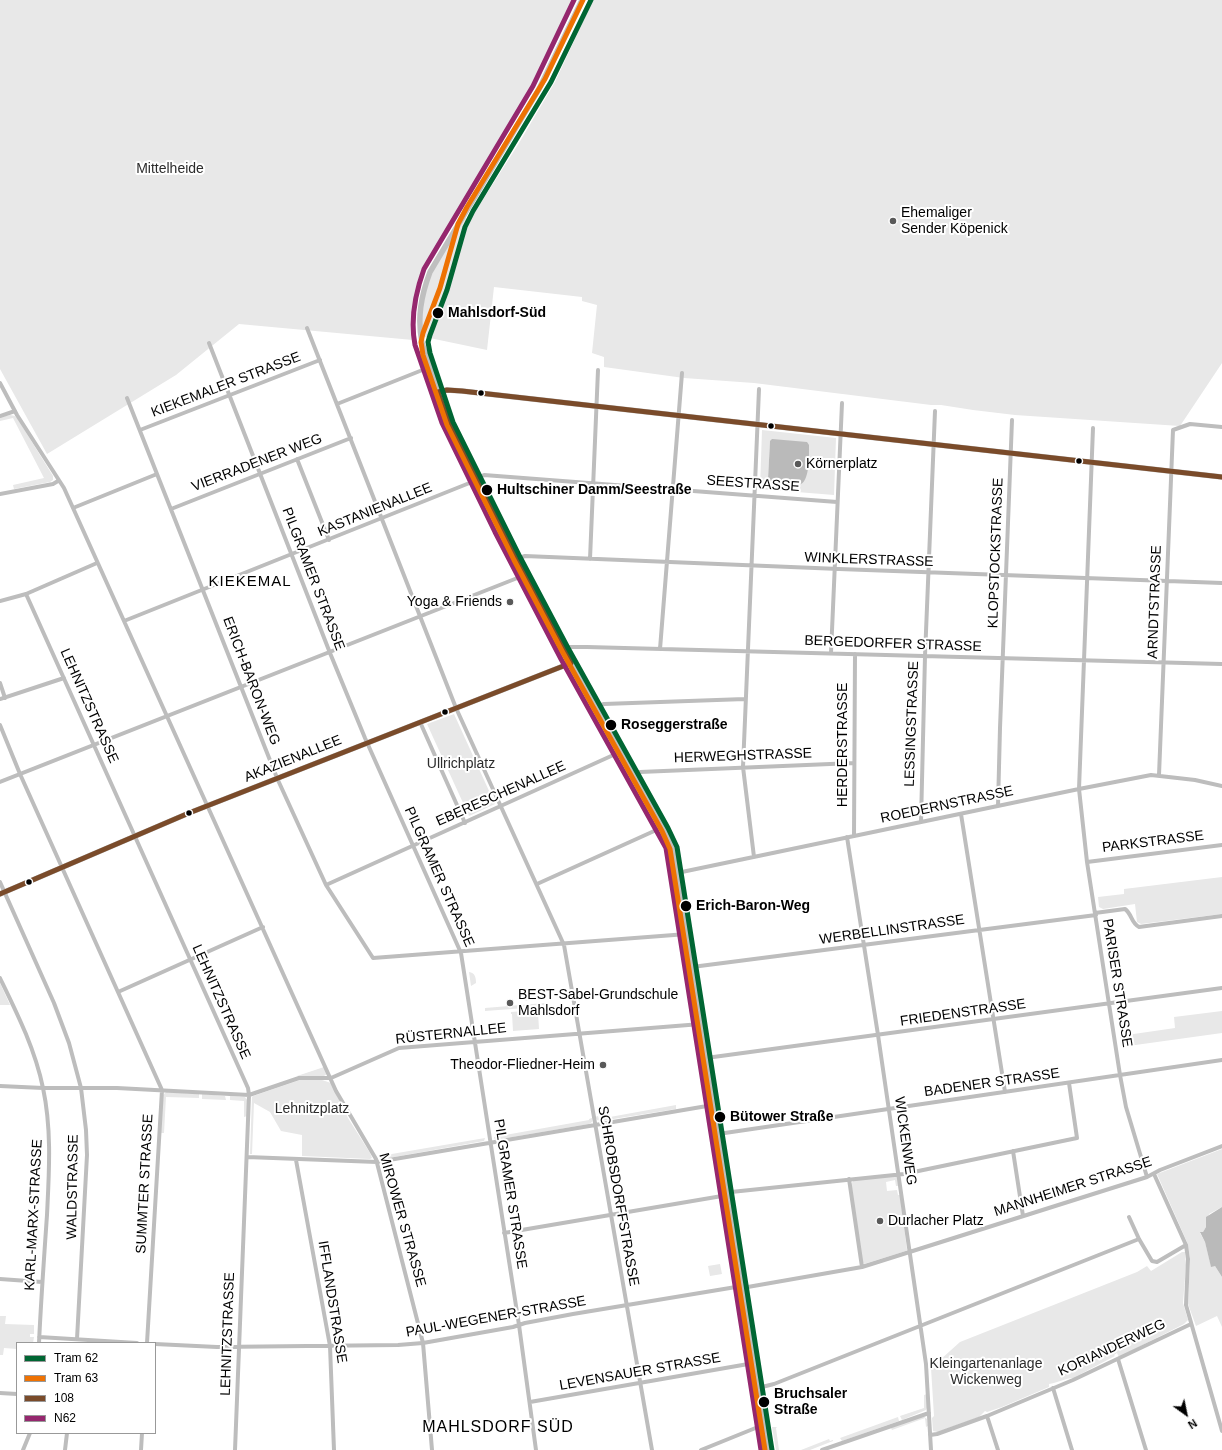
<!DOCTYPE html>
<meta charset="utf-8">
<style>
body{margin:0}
#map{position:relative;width:1222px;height:1450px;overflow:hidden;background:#fff;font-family:Arial,sans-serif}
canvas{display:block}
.legend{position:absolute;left:16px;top:1342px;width:140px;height:92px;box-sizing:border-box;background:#fff;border:1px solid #999;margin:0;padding:5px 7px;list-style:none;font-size:12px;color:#000}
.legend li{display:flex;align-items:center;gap:8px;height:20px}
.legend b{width:20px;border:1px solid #999}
.north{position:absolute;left:1166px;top:1394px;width:40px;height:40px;-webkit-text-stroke:3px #fff;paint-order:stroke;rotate:147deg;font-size:11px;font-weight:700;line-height:16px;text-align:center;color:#000}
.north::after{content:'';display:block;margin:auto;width:14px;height:18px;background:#000;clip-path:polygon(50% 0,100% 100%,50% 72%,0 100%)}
</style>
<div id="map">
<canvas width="1222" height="1450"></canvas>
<ul class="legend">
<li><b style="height:5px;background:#063"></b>Tram 62</li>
<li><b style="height:5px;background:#ee7203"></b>Tram 63</li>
<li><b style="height:5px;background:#7a4b2a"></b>108</li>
<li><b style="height:5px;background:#95276e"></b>N62</li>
</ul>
<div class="north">N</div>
</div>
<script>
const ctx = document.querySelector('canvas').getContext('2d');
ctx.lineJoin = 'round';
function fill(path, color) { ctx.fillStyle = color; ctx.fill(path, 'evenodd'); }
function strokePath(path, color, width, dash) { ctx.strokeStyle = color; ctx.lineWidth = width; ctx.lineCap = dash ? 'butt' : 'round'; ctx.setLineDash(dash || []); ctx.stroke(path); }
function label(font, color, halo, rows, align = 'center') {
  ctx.font = font + ' Arial,sans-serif'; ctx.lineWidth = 4; ctx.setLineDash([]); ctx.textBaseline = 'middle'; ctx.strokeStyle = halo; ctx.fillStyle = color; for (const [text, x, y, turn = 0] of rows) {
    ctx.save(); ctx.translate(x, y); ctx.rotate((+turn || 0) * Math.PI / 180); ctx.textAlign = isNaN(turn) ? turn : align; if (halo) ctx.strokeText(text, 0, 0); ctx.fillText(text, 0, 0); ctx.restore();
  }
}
const green = new Path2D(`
 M 0,0 L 577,0 L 542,69 L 470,192 L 450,223 L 424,272 L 416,301 L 412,328 L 413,340 L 239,324 L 176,375 L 47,454 L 0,369 Z
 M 593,0 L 1222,0 L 1222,363 L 1180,426 L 1015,415 L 973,410 L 941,405 L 931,405 L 754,383 L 684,378 L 604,367 L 604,357 L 592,353 L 597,305 L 582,301 L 582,297 L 494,287 L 487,350 L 425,337 C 413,292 442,254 465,218 L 470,220 L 519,143 L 555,82 Z
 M 10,415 L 15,416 L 17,418 L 53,476 L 53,480 L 50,482 L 14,489 L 13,485 L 44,478 L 13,418 L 0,421 L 0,417 Z
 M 762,430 L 836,438 L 834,495 L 760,489 ZM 770,441 L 801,484 L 794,485 L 770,483 L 768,479 Z
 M 454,714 L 495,804 L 469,816 L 427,724 Z
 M 1222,877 L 1222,914 L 1141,924 L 1137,922 L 1135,904 L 1103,909 L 1099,907 L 1098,897 L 1124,894 L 1124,889 Z
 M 469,972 C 475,973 476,977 476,983 L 471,986 Z
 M 0,983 L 10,1005 L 0,1005 Z
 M 534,991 L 535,1000 L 522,1001 L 521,993 Z
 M 545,1003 L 545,1013 L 538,1012 L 539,1029 L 513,1031 L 512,1014 L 511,1014 L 511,1012 L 538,1010 L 538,1007 L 485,1011 L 485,1008 Z
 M 1222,1011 L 1222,1033 L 1121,1047 L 1120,1036 L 1175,1028 L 1174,1017 Z
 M 324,1067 L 327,1074 L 324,1076 L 297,1076 Z
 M 300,1080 L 322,1080 L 331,1083 L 348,1118 L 370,1153 L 372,1158 L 370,1159 L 302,1156 L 302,1135 L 281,1131 L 270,1112 L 254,1103 L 252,1154 L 250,1154 L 252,1097 L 253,1096 Z
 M 166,1092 L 199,1094 L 199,1098 L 166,1097 L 164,1133 L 161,1133 L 163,1095 Z
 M 202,1094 L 225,1096 L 226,1100 L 202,1099 Z
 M 230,1096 L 245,1097 L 247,1100 L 247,1116 L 244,1117 L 244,1101 L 230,1100 Z
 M 676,1105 L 676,1109 L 601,1121 L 597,1120 L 595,1117 L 598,1116 L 599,1119 Z
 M 592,1118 L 592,1122 L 589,1124 L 495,1140 L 494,1137 L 589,1120 L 589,1119 Z
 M 485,1138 L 484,1141 L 383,1159 L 382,1159 L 380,1156 Z
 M 1222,1149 L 1222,1207 L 1209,1214 L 1206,1227 L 1203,1232 L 1200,1233 L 1205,1242 L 1211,1266 L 1215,1266 L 1222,1277 L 1222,1327 L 1217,1316 L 1196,1326 L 1188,1304 L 1190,1257 L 1187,1242 L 1157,1174 Z
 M 895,1176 L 898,1177 L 899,1186 L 896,1186 L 895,1180 L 886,1182 L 887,1191 L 897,1190 L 898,1195 L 900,1195 L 907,1250 L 906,1251 L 864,1264 L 862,1262 L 851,1184 L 854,1180 Z
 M 1182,1252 L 1185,1252 L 1186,1265 L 1183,1303 L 1188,1320 L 1184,1324 L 1119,1357 L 1117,1353 L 1114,1355 L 1115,1356 L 1073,1378 C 1066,1378 1056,1383 1049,1384 L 1049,1387 L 1002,1407 L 987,1412 L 985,1411 L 979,1417 L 937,1432 L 933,1431 L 932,1418 L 934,1416 L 931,1368 L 960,1342 L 1137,1272 L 1147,1266 L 1151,1271 Z
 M 720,1264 L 722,1274 L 710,1276 L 708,1266 Z
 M 0,1316 L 6,1316 L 5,1324 L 34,1325 L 34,1334 L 30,1334 L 30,1337 L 34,1337 L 33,1343 L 17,1343 L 17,1349 L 4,1348 L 3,1355 L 0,1355 Z
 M 927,1394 L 927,1408 L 926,1410 L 902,1420 L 900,1416 L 924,1408 L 924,1395 Z
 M 923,1416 L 927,1419 L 928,1426 L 926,1427 L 925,1418 L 892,1430 L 891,1428 Z
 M 898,1417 L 899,1421 L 842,1441 L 840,1438 Z
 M 772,1427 L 777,1427 L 776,1428 L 779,1450 L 776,1450 Z
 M 829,1439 L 830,1441 L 833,1440 L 833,1441 L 810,1450 L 801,1450 Z`);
const water = new Path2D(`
 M 772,439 L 807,442 L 809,445 C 809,453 810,480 801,484 C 792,488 779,484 770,483 L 768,479 L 770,441 Z
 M 1222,1207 L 1222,1277 L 1215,1266 L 1211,1267 L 1205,1242 L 1200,1232 L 1203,1232 L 1206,1227 L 1206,1217 Z`);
const street = new Path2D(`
 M 307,328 L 456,708 L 564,945 L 652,1450
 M 209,343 L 330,653 L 365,738 L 461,953 L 519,1325 L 536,1450
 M 0,383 L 17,415 L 64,488 L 336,1091 L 376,1159 L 423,1343 L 432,1450
 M 127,398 L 277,778 L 326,885 L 373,958 L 687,934
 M 337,404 L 430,367
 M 0,416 L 15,411
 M 1093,428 L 1079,789 L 1087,862 L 1120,1075 L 1126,1107 L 1147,1177
 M 140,430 L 320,360
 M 297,459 L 329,540
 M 476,478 L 484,475 L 837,502
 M 0,494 L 53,484 L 58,481
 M 73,508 L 157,474
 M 171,509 L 351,438
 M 516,559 L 525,556 L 839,569 L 1222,583
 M 590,559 L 598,370
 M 26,594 L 248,1088 L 249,1095 L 235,1450
 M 0,601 L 26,594 L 97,563
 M 124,621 L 477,480
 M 660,649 L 682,373
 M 564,650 L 570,647 L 587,647 L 1222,664
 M 831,653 L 842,403
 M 0,683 L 5,698
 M 0,699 L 64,678
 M 595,707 L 604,704 L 745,699
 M 420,722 L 465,823
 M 0,725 L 20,774 L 162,1090 L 147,1343
 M 633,775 L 640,772 L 854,763
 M 1159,775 L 1173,430 L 1190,424 L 1222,427
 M 0,782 L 525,575
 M 998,806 L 1000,728 L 1012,420
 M 961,814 L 1005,1092
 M 921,822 L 925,656 L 935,411
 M 854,835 L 855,654
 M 847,837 L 878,1035 L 926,1364 L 931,1450
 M 754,857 L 743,767 L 759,389
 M 1087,862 L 1222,845
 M 677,873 L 1079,789 L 1151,775 L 1195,780 L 1222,786
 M 0,882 L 54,1003 L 69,1043 L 81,1088 L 86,1130 L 87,1155 L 77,1339
 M 537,884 L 663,827
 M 326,885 L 620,752
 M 1095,913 L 1125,909 C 1132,914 1131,923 1139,927 L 1222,916
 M 692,967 L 1096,915
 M 0,978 C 17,1013 35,1049 43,1088 C 52,1130 49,1173 47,1215 C 44,1258 41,1300 39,1343
 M 118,992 L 263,927
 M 706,1058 L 1222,988
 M 0,1086 L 43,1088 L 117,1088 L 249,1095 L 299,1078 L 331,1078 L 399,1048 L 701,1024
 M 718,1134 L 1222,1060
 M 1013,1151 L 1023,1216
 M 247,1157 L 377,1162 L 713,1105
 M 296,1160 L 330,1346 L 334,1450
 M 1154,1174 L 1186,1245 L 1188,1259 L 1186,1305 L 1222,1431
 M 849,1179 L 862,1267
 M 1129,1217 L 1139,1239 L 1152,1261 L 1157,1262 L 1186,1245
 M 504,1233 L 722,1196 L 731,1192 L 904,1174 L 1077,1138 L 1069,1083
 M 0,1279 L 42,1282
 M 742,1288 L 862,1267 L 1147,1177 L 1160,1170 L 1222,1146
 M 39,1337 L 137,1343
 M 155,1344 L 217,1347 L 398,1345 L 423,1343 L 513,1327 L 525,1323 L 573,1314 L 742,1286
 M 1118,1359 L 1146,1450
 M 758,1388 L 774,1384 L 1139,1239
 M 1053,1388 L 1072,1450
 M 0,1393 L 17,1394
 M 530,1402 L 754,1363
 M 987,1416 L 998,1450
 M 930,1435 L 937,1434 L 987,1416 L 1073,1380 L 1191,1324
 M 23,1450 L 30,1433
 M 65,1450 L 67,1433
 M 141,1450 L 142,1433
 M 701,1450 L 758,1427 L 764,1426
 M 822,1450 L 929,1413`);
const secondary = new Path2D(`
 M 582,0 L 539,89 L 430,272 C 421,296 417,318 422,343 L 448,420 L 501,529 L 567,656 L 673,846 L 768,1450
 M 438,392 L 447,390 L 462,391 L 1222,477
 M 0,894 L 189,813 L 571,663`);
const bus1 = new Path2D(`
 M 438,392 L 447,390 L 462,391 L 1222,477
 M 438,392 L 448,420 L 497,520 L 571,663
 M 0,894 L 189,813 L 571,663`);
const bus2 = new Path2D(`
 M 574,0 L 533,86 L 424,269 C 415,294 410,319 415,345 L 442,423 L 495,532 L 561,659 L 666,848 L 761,1450`);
const tram1 = new Path2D(`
 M 591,0 L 551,82 L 473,211 L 465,227 L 447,290 L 430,335 L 428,342 L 430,353 L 453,422 L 520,557 L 568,648 L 668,828 L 677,847 L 772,1450`);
const tram2 = new Path2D(`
 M 583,0 L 545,79 L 467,207 L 458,224 L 440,288 L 423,333 L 421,342 L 423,355 L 447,425 L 514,560 L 562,651 L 662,831 L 670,849 L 765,1450`);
const markers = [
 [893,221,4,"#595959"],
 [438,313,6,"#000"],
 [481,393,3.5,"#000"],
 [771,426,3.5,"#000"],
 [1079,461,3.5,"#000"],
 [798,464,4,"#595959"],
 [487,490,6,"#000"],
 [510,602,4,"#595959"],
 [445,712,3.5,"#000"],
 [611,725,6,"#000"],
 [189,813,3.5,"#000"],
 [29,882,3.5,"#000"],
 [686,906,6,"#000"],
 [510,1003,4,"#595959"],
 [603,1065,4,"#595959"],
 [720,1117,6,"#000"],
 [880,1221,4,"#595959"],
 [764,1402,6,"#000"]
];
const parkNames = [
 ["Mittelheide",170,169],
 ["Ullrichplatz",461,764],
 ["Lehnitzplatz",312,1109],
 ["Kleingartenanlage",986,1364],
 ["Wickenweg",986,1380]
];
const poiNames = [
 ["Ehemaliger",901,213],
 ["Sender Köpenick",901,229],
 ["Körnerplatz",806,464],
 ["Yoga & Friends",502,602,"right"],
 ["BEST-Sabel-Grundschule",518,995],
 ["Mahlsdorf",518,1011],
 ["Theodor-Fliedner-Heim",595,1065,"right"],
 ["Durlacher Platz",888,1221]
];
const stopNames = [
 ["Mahlsdorf-Süd",448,313],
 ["Hultschiner Damm/Seestraße",497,490],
 ["Roseggerstraße",621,725],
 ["Erich-Baron-Weg",696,906],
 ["Bütower Straße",730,1117],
 ["Bruchsaler",774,1394],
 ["Straße",774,1410]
];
const streetNames = [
 ["KIEKEMALER STRASSE",226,385,-21],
 ["VIERRADENER WEG",257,463,-21],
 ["SEESTRASSE",753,484,4],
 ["KASTANIENALLEE",375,510,-22],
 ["KLOPSTOCKSTRASSE",996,553,-88],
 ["WINKLERSTRASSE",869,560,2],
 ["PILGRAMER STRASSE",313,579,69],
 ["ARNDTSTRASSE",1155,602,-88],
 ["BERGEDORFER STRASSE",893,644,2],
 ["ERICH-BARON-WEG",251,681,69],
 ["LEHNITZSTRASSE",89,706,66],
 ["LESSINGSTRASSE",912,724,-88],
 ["HERDERSTRASSE",843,745,-90],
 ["HERWEGHSTRASSE",743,756,-2],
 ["AKAZIENALLEE",293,759,-22],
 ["EBERESCHENALLEE",501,794,-24],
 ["ROEDERNSTRASSE",947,805,-12],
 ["PARKSTRASSE",1153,842,-7],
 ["PILGRAMER STRASSE",439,877,66],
 ["WERBELLINSTRASSE",892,930,-8],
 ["PARISER STRASSE",1117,983,81],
 ["LEHNITZSTRASSE",221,1002,66],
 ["FRIEDENSTRASSE",963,1013,-8],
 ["RÜSTERNALLEE",451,1034,-6],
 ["BADENER STRASSE",992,1083,-8],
 ["WICKENWEG",905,1141,82],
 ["SUMMTER STRASSE",145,1184,-87],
 ["WALDSTRASSE",73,1187,-89],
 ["MANNHEIMER STRASSE",1073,1187,-18],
 ["PILGRAMER STRASSE",510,1194,81],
 ["SCHROBSDORFFSTRASSE",618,1196,80],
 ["KARL-MARX-STRASSE",34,1215,-87],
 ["MIROWER STRASSE",402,1220,74],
 ["IFFLANDSTRASSE",332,1302,81],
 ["PAUL-WEGENER-STRASSE",496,1317,-10],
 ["LEHNITZSTRASSE",228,1334,-88],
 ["KORIANDERWEG",1112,1348,-25],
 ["LEVENSAUER STRASSE",640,1372,-10]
];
const neighbourhoodNames = [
 ["KIEKEMAL",250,582]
];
const quarterNames = [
 ["MAHLSDORF SÜD",498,1428]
];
fill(green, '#e8e8e8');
fill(water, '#bababa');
strokePath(street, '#bdbdbd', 4);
strokePath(secondary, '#bfbfbf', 5.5);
strokePath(bus1, '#7a4b2a', 5);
strokePath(bus2, '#95276e', 5);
strokePath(tram1, '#063', 5);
strokePath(tram2, '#ee7203', 5);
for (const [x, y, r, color] of markers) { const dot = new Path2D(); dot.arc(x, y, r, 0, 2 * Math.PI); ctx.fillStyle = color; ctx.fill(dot); strokePath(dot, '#fff', 1.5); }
label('14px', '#2c2c2c', '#fff', parkNames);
label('14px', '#000', '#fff', poiNames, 'left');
label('bold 14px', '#000', '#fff', stopNames, 'left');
label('14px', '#000', '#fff', streetNames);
ctx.letterSpacing = '1px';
label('15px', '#000', '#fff', neighbourhoodNames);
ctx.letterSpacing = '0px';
ctx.letterSpacing = '1px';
label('16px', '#000', '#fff', quarterNames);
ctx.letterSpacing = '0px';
</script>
